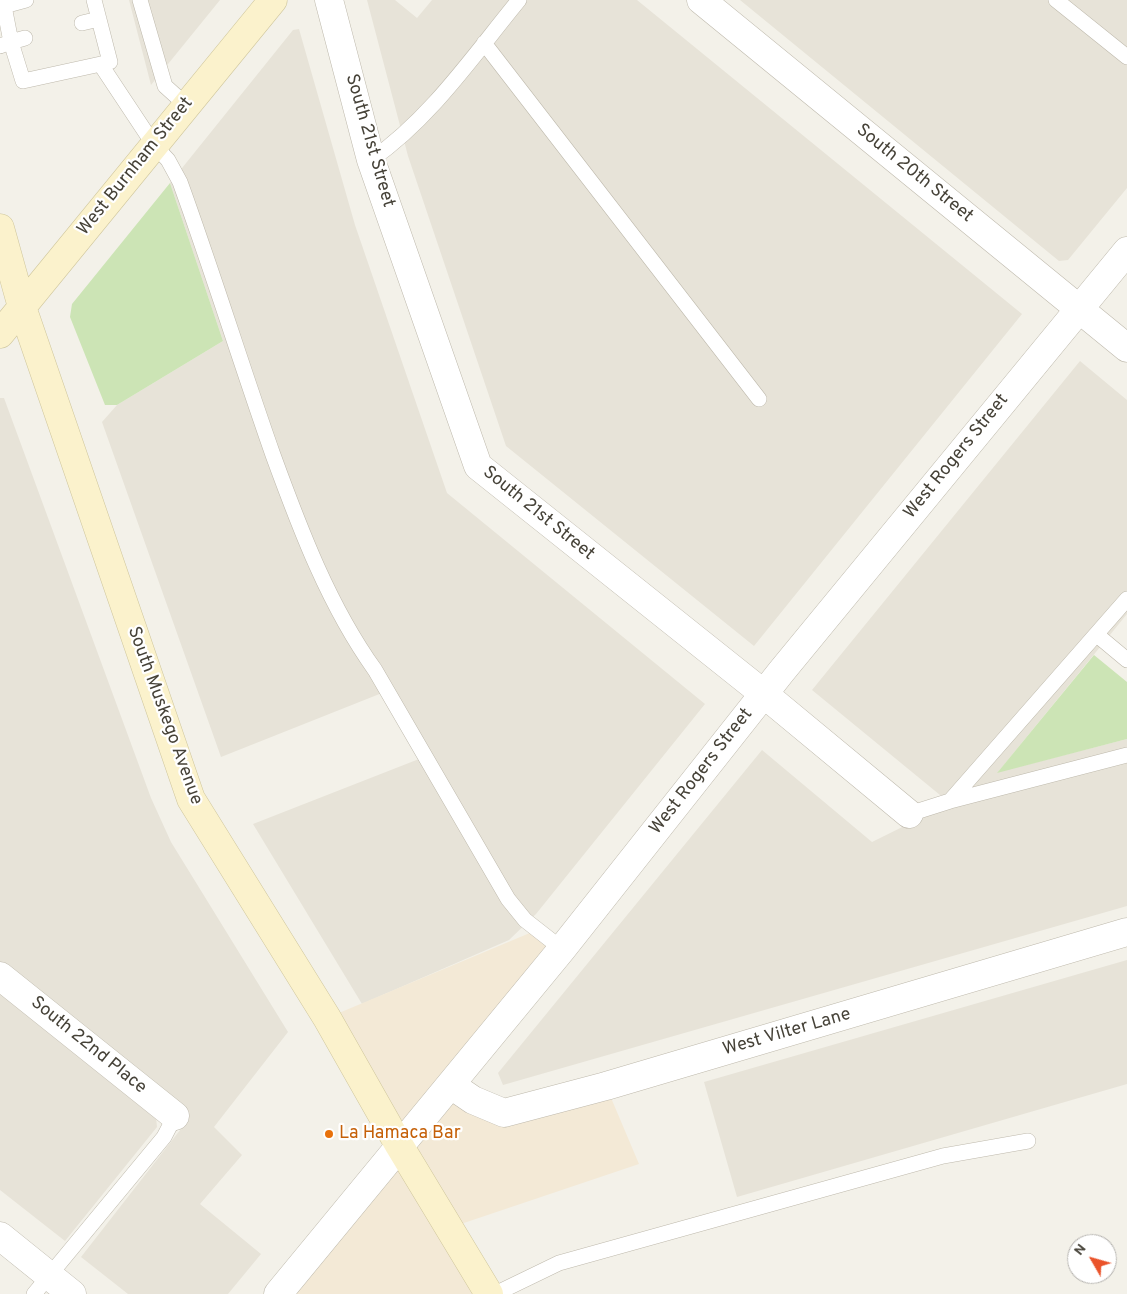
<!DOCTYPE html>
<style>
body{margin:0}
#map{position:relative;width:1127px;height:1294px;overflow:hidden;background:#f3f1e9;font-family:Overpass,sans-serif}
canvas{display:block}
.north{position:absolute;left:1067px;top:1234px;width:50px;height:50px;box-sizing:border-box;background:#fff;border:1px solid #b5b3af;border-radius:50%;rotate:308deg;font-size:14px;font-weight:700;line-height:20px;text-align:center;color:#464238}
.north::after{content:'';display:block;margin:auto;width:18px;height:22px;background:#ea532a;clip-path:polygon(50% 0,100% 100%,50% 72%,0 100%)}
</style>
<div id="map">
<canvas width="1127" height="1294"></canvas>
<div class="north">N</div>
</div>
<script>
const ctx = document.querySelector('canvas').getContext('2d');
ctx.lineJoin = 'round';
function fill(path, color) { ctx.fillStyle = color; ctx.fill(path, 'evenodd'); }
function strokePath(path, color, width, dash) { ctx.strokeStyle = color; ctx.lineWidth = width; ctx.lineCap = dash ? 'butt' : 'round'; ctx.setLineDash(dash || []); ctx.stroke(path); }
function label(font, color, halo, rows, align = 'center') {
  ctx.font = font + ' Overpass,sans-serif'; ctx.lineWidth = 4.5; ctx.setLineDash([]); ctx.textBaseline = 'middle'; ctx.strokeStyle = halo; ctx.fillStyle = color; for (const [text, x, y, turn = 0] of rows) {
    ctx.save(); ctx.translate(x, y); ctx.rotate((+turn || 0) * Math.PI / 180); ctx.textAlign = isNaN(turn) ? turn : align; if (halo) ctx.strokeText(text, 0, 0); ctx.fillText(text, 0, 0); ctx.restore();
  }
}
const residential = new Path2D(`
 M 129,0 L 220,0 L 151,85 Z
 M 367,0 L 395,0 L 417,18 L 432,0 L 637,0 L 1022,314 L 754,646 L 506,446 L 408,156 Z
 M 740,0 L 1127,0 L 1127,188 L 1068,260 L 1059,261 Z
 M 299,29 L 355,225 L 447,493 L 705,704 L 536,914 L 509,940 L 362,1004 L 253,824 L 419,759 L 382,693 L 221,757 L 102,422 L 117,405 L 223,341 L 170,183 L 293,30 Z
 M 1080,361 L 1127,400 L 1127,614 L 998,772 L 1127,739 L 1127,906 L 503,1085 L 498,1073 L 762,750 L 872,842 L 967,795 L 940,795 L 812,690 Z
 M 0,398 L 4,398 L 151,798 L 171,842 L 288,1032 L 214,1127 L 242,1155 L 200,1204 L 261,1254 L 228,1294 L 128,1294 L 81,1257 L 184,1125 L 0,963 Z
 M 1127,960 L 1127,1084 L 737,1197 L 704,1082 Z
 M 0,990 L 156,1117 L 157,1127 L 65,1241 L 0,1190 Z`);
const commercial = new Path2D(`
 M 537,930 L 562,949 L 452,1085 L 504,1113 L 606,1086 L 639,1164 L 449,1228 L 489,1294 L 278,1294 L 399,1145 L 327,1018 Z`);
const green = new Path2D(`
 M 170,183 L 223,341 L 117,405 L 105,405 L 70,317 L 72,304 Z
 M 1094,655 L 1127,682 L 1127,739 L 997,773 Z`);
const lane = new Path2D(`
 M 140,0 L 165,86 L 186,105
 M 1056,0 L 1127,57
 M 82,23 L 99,19
 M 25,38 L 11,42 L 23,81 L 110,62 L 94,0
 M 484,43 L 759,399
 M 0,46 L 11,42 L 4,6 L 26,0
 M 101,65 L 154,145 L 168,160 L 180,182 C 213,273 241,364 273,455 C 300,529 329,606 375,670 L 508,899 L 525,920 L 562,949
 M 371,160 C 431,118 473,56 519,0
 M 1097,635 L 1127,660
 M 950,801 L 1127,755
 M 909,814 L 950,801 L 1127,599
 M 34,1294 L 164,1137 L 175,1116
 M 495,1294 L 559,1263 L 943,1156 L 1028,1141`);
const street = new Path2D(`
 M 329,0 L 371,160 L 478,466 L 764,694 L 909,814
 M 701,0 L 1127,348
 M 0,976 L 175,1116
 M 451,1085 L 473,1100 L 504,1113 L 606,1086 L 1127,932
 M 0,1236 L 72,1294
 M 278,1294 L 562,949 L 781,672 L 1127,251`);
const secondary = new Path2D(`
 M 0,228 L 22,307 L 191,799 L 327,1018 L 399,1145 L 489,1294
 M 0,334 L 273,0`);
const markers = [
 [329,1134,5,"#e8710a"]
];
const streetNames = [
 ["South 21st Street",369,141,74],
 ["West Burnham Street",136,167,-51],
 ["South 20th Street",914,174,39],
 ["West Rogers Street",957,457,-51],
 ["South 21st Street",538,514,39],
 ["South Muskego Avenue",164,716,70],
 ["West Rogers Street",702,772,-52],
 ["West Vilter Lane",787,1033,-16],
 ["South 22nd Place",88,1046,39]
];
const foodNames = [
 ["La Hamaca Bar",339,1134]
];
fill(residential, '#e7e3d8');
fill(commercial, '#f3e9d6');
fill(green, '#cce4b5');
strokePath(lane, '#beb9ac', 16);
strokePath(street, '#beb9ac', 29);
strokePath(secondary, '#cfc69c', 29);
strokePath(lane, '#fff', 15);
strokePath(street, '#fff', 28);
strokePath(secondary, '#fbf2cc', 28);
for (const [x, y, r, color] of markers) { const dot = new Path2D(); dot.arc(x, y, r, 0, 2 * Math.PI); ctx.fillStyle = color; ctx.fill(dot); strokePath(dot, '#fff', 2); }
label('18px', '#464238', '#fff', streetNames);
label('18px', '#c56008', '#fff', foodNames, 'left');
</script>
